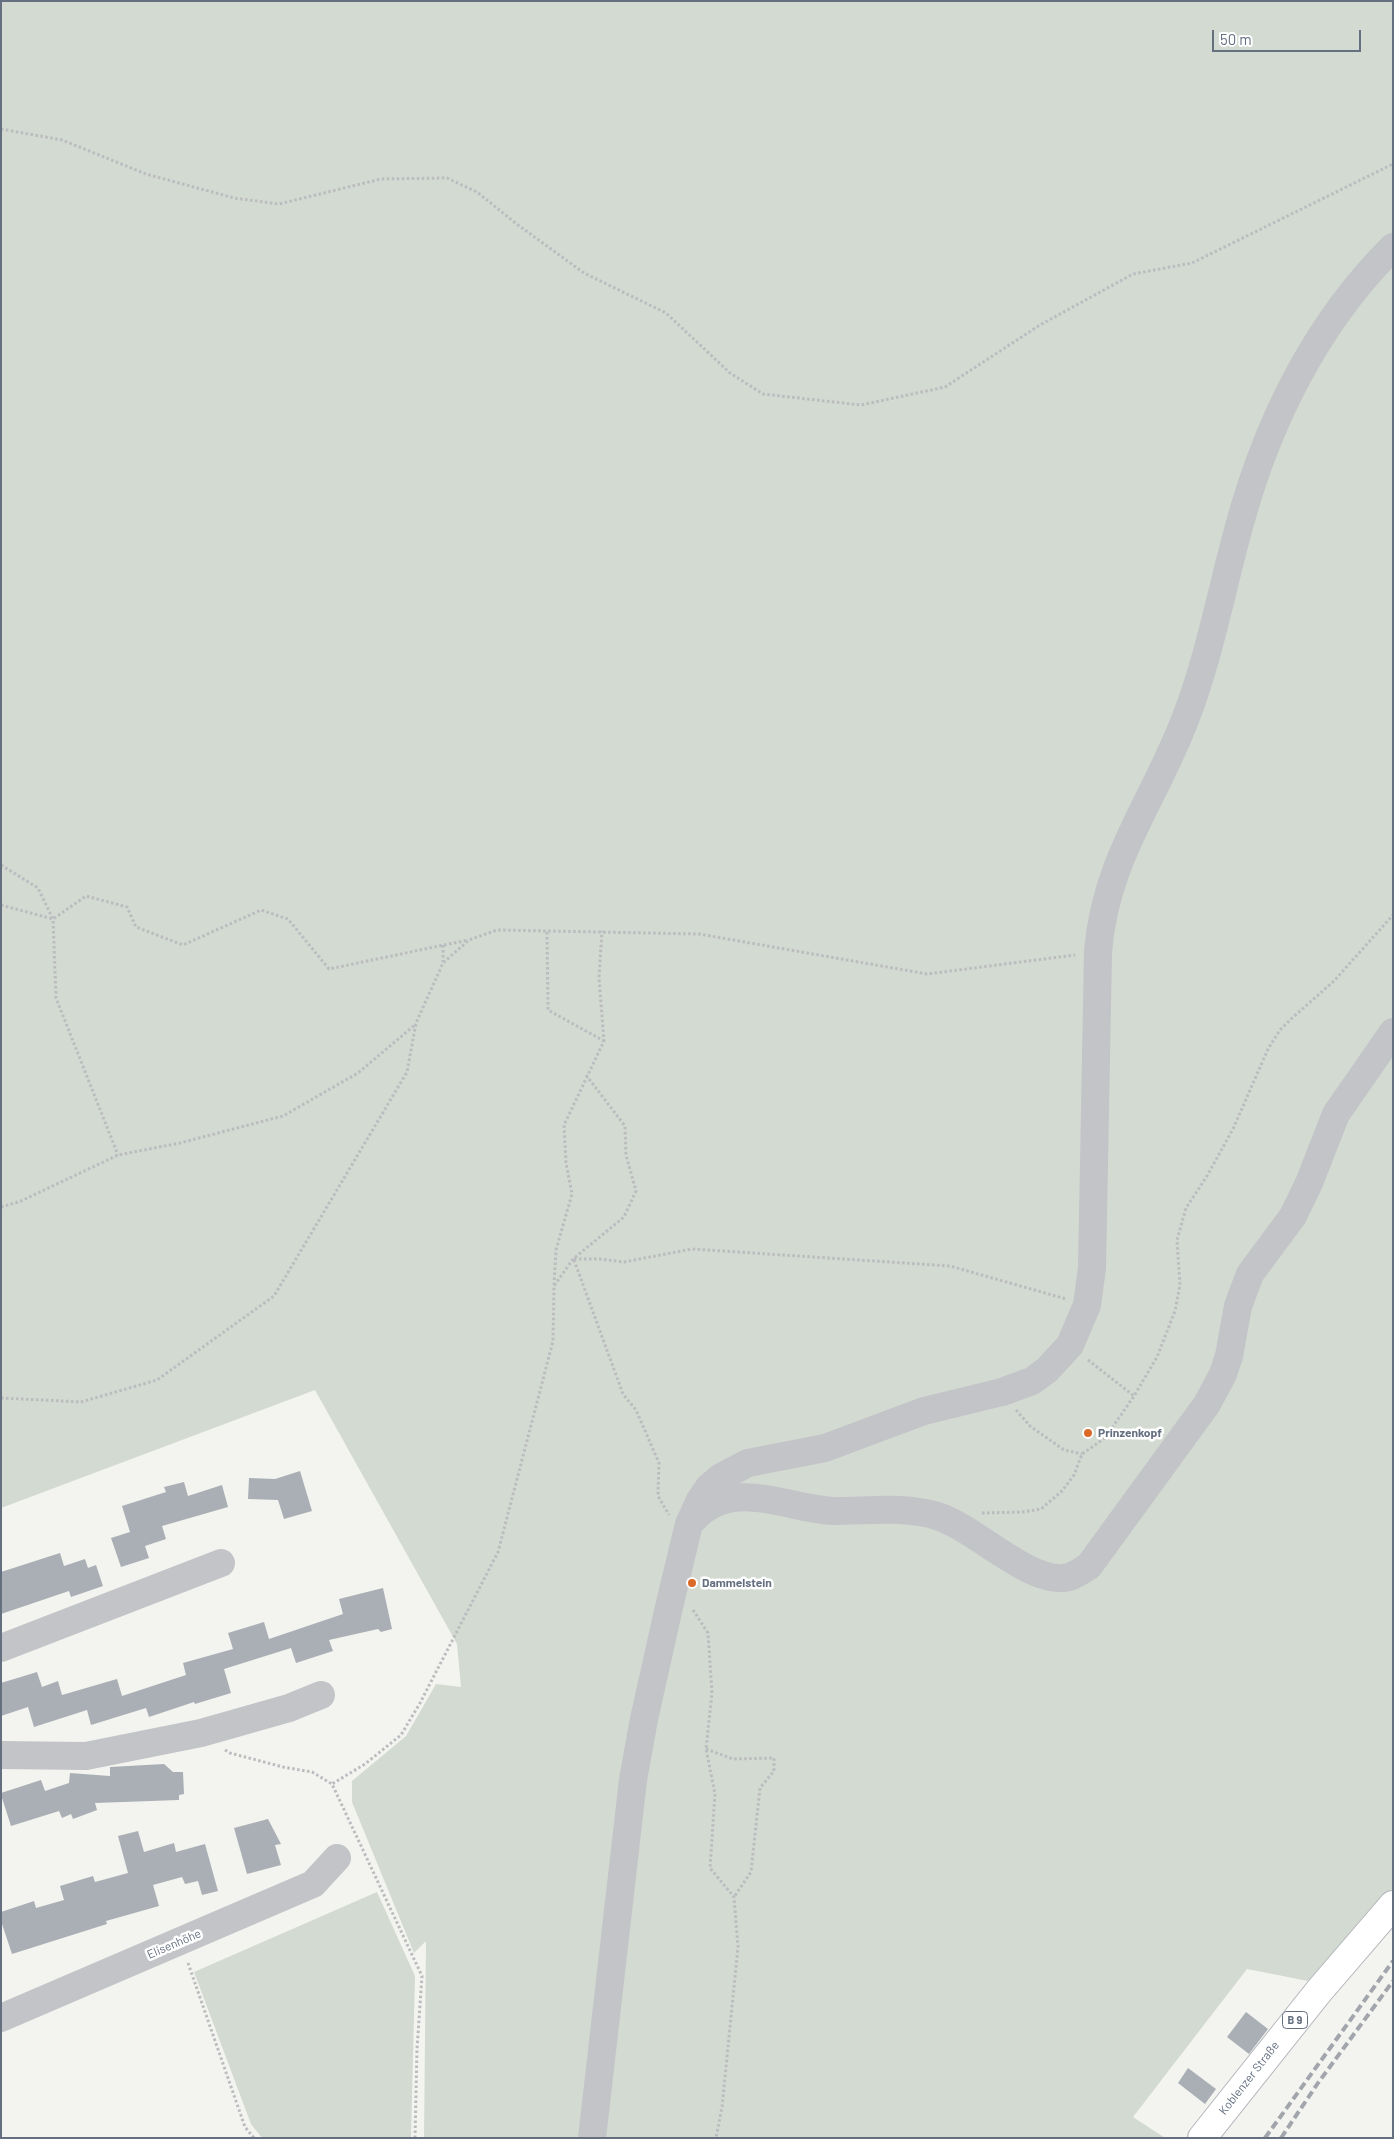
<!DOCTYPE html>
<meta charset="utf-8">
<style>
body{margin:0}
#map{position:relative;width:1394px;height:2139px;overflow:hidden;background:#f3f4ef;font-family:Barlow,sans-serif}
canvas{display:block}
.frame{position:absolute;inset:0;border:2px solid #646f80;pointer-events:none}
.scale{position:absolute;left:1212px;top:30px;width:149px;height:22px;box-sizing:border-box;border:2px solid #646f80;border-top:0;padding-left:6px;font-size:15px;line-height:18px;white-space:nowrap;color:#646f80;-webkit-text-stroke:4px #fff;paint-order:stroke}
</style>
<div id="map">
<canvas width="1394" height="2139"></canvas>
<div class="frame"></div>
<div class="scale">50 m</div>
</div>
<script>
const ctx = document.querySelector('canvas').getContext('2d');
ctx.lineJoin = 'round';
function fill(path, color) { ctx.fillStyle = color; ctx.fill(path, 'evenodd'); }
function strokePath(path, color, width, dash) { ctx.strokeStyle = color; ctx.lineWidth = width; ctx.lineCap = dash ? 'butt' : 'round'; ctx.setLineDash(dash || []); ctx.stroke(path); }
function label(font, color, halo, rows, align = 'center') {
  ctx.font = font + ' Barlow,sans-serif'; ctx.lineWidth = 5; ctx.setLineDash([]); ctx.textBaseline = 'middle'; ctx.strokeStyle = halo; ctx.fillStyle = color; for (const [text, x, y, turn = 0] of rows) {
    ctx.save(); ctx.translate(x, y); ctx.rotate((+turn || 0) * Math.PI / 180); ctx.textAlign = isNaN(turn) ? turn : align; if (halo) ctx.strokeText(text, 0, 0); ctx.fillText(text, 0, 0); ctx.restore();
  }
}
const green = new Path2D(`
 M 1,1 L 1393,1 L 1393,1888 L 1308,1981 L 1247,1969 L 1133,2117 L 1165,2138 L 424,2138 L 426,1941 L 414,1953 L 352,1802 L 352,1781 L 406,1736 L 436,1684 L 461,1687 L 457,1644 L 315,1390 L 1,1508 Z
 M 377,1892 L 415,1976 L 411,2138 L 262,2138 L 251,2124 L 194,1972 Z`);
const building = new Path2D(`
 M 300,1471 L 312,1511 L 284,1519 L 278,1500 L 248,1499 L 249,1478 L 275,1479 Z
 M 184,1482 L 188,1496 L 222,1485 L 228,1507 L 162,1526 L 166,1539 L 145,1546 L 149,1558 L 121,1567 L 111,1538 L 130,1532 L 122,1506 L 166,1492 L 164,1487 Z
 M 60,1553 L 64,1566 L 85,1559 L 88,1568 L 96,1565 L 103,1586 L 71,1597 L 69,1591 L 1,1614 L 1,1572 Z
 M 383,1588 L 392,1629 L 381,1632 L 378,1629 L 329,1640 L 333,1651 L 296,1663 L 291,1648 L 224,1669 L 231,1693 L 195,1704 L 194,1702 L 149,1717 L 146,1708 L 91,1725 L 87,1710 L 34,1727 L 28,1707 L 1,1716 L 1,1683 L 37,1672 L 42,1687 L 58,1681 L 62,1695 L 117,1679 L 122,1696 L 186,1675 L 183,1663 L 233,1649 L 228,1633 L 264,1622 L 269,1639 L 343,1614 L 339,1599 Z
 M 164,1764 L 173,1772 L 183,1772 L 184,1794 L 179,1795 L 179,1800 L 95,1803 L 97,1810 L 73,1819 L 71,1814 L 62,1818 L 59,1811 L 11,1826 L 1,1795 L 1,1793 L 41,1780 L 45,1791 L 69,1783 L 70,1773 L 110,1776 L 110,1767 Z
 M 268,1819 L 281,1844 L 275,1845 L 281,1865 L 247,1874 L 234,1828 Z
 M 138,1831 L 144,1852 L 174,1843 L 176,1852 L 205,1844 L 218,1891 L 202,1895 L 198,1881 L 185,1884 L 182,1877 L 153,1885 L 159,1906 L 106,1921 L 107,1924 L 12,1954 L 1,1921 L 1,1912 L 34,1901 L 36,1908 L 64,1900 L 60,1886 L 93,1876 L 95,1882 L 128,1873 L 118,1836 Z
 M 1246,2012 L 1268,2029 L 1249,2054 L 1227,2037 Z
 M 1188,2068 L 1216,2089 L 1205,2104 L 1178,2083 Z`);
const path = new Path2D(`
 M 1,129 L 62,140 L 146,174 L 234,198 L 279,204 L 381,179 L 447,178 L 477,192 L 518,225 L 584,273 L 666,313 L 730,373 L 763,394 L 861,405 L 945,387 L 1040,325 L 1133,274 L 1192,263 L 1393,164
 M 1,865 L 38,888 L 53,919 L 56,998 L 118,1155
 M 1,905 L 53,919 L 86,896 L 127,907 L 136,927 L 183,945 L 261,910 L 288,919 L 329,969 L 468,940
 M 547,932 L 548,1010 L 604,1041
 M 443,945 L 443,962
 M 1,1207 L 21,1201 L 118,1155 L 180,1143 L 283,1116 L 358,1073 L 416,1024
 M 574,1259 L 600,1259 L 624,1262 L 692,1249 L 950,1266 L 1066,1299
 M 574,1260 L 623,1394 L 636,1410 L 659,1463 L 658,1496 L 669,1515
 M 554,1285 L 556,1250 L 572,1194 L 566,1163 L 564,1125 L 604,1041 L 599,978 L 602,931
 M 1088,1360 L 1134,1396
 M 1,1398 L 81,1402 L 157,1380 L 274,1296 L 407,1072 L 416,1023 L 443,963 L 469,940 L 497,930 L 699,934 L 927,974 L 1075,955
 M 1016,1410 L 1030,1426 L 1064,1450 L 1082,1454
 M 982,1513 L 1023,1512 L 1041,1509 L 1062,1491 L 1074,1475 L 1082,1454 L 1105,1438 L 1134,1396 L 1157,1357 L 1175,1311 L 1180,1285 L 1177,1240 L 1186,1208 L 1207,1176 L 1233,1129 L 1268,1049 L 1280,1030 L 1291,1019 L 1334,981 L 1393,915
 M 693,1610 L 708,1633 L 712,1693 L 706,1749 L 715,1794 L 710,1868 L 734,1897 L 738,1947 L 722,2107 L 716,2138
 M 706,1749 L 733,1759 L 774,1758 L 774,1771 L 760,1788 L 751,1872 L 734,1897
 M 225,1750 L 230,1753 L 283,1767 L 312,1772 L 332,1784
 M 188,1963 L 245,2127 L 254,2138
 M 415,2138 L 417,2049 L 422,1976 L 332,1784 L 365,1764 L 401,1735 L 420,1703 L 498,1552 L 553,1341 L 554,1286 L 573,1259 L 624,1217 L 636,1191 L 626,1155 L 625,1126 L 586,1075`);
const minor = new Path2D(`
 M 692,1521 C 731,1475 788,1510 835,1511 C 869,1511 904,1506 937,1516 C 976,1528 1032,1587 1069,1577 C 1076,1575 1083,1570 1089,1566 L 1207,1404 L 1223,1374 L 1229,1356 L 1238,1306 L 1250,1274 L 1293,1216 L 1309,1183 L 1336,1114 L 1393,1032
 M 1,1648 L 221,1563
 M 1,1755 L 86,1756 L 201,1733 L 289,1708 L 321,1695
 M 1,2018 L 313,1884 L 337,1858
 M 592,2138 L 633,1780 L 644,1719 L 669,1607 L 689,1524 L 700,1500 L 709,1487 L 721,1477 L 748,1463 L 825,1448 L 924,1411 L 1002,1392 L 1032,1381 L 1047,1370 L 1070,1345 L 1087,1305 L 1092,1268 L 1098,952 C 1105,859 1155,800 1186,717 C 1210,655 1222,587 1240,523 C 1268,421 1317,322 1393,247`);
const major = new Path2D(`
 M 1202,2138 L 1319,1991 L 1393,1905`);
const rail = new Path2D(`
 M 1265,2138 L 1393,1961
 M 1281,2138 L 1318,2083 L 1393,1981`);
const markers = [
 [1088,1433,5,"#db6928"],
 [692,1583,5,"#db6928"]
];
const shields = [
 [1295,2020,25]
];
const shieldNames = [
 ["B 9",1295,2020]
];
const poiNames = [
 ["Prinzenkopf",1098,1433],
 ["Dammelstein",702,1583]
];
const streetNames = [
 ["Elisenhöhe",174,1944,-23],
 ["Koblenzer Straße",1249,2078,-52]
];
fill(green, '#d3dad1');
fill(building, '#aaafb5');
strokePath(major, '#b2b5ba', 30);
strokePath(path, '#bbbcbf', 3, [2.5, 2.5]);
strokePath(minor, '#c2c4c8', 28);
strokePath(major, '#fff', 28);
strokePath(rail, '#a2a6ac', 4, [8, 4]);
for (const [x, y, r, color] of markers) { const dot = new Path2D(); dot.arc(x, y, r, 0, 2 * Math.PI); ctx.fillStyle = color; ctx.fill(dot); strokePath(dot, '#fff', 2); }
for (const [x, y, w] of shields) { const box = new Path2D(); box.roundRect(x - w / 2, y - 8.5, w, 17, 4); ctx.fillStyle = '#fff'; ctx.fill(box); strokePath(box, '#646f80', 1); }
label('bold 11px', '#646f80', null, shieldNames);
label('bold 12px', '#646f80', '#fff', poiNames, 'left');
label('12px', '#646f80', '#fff', streetNames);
</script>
